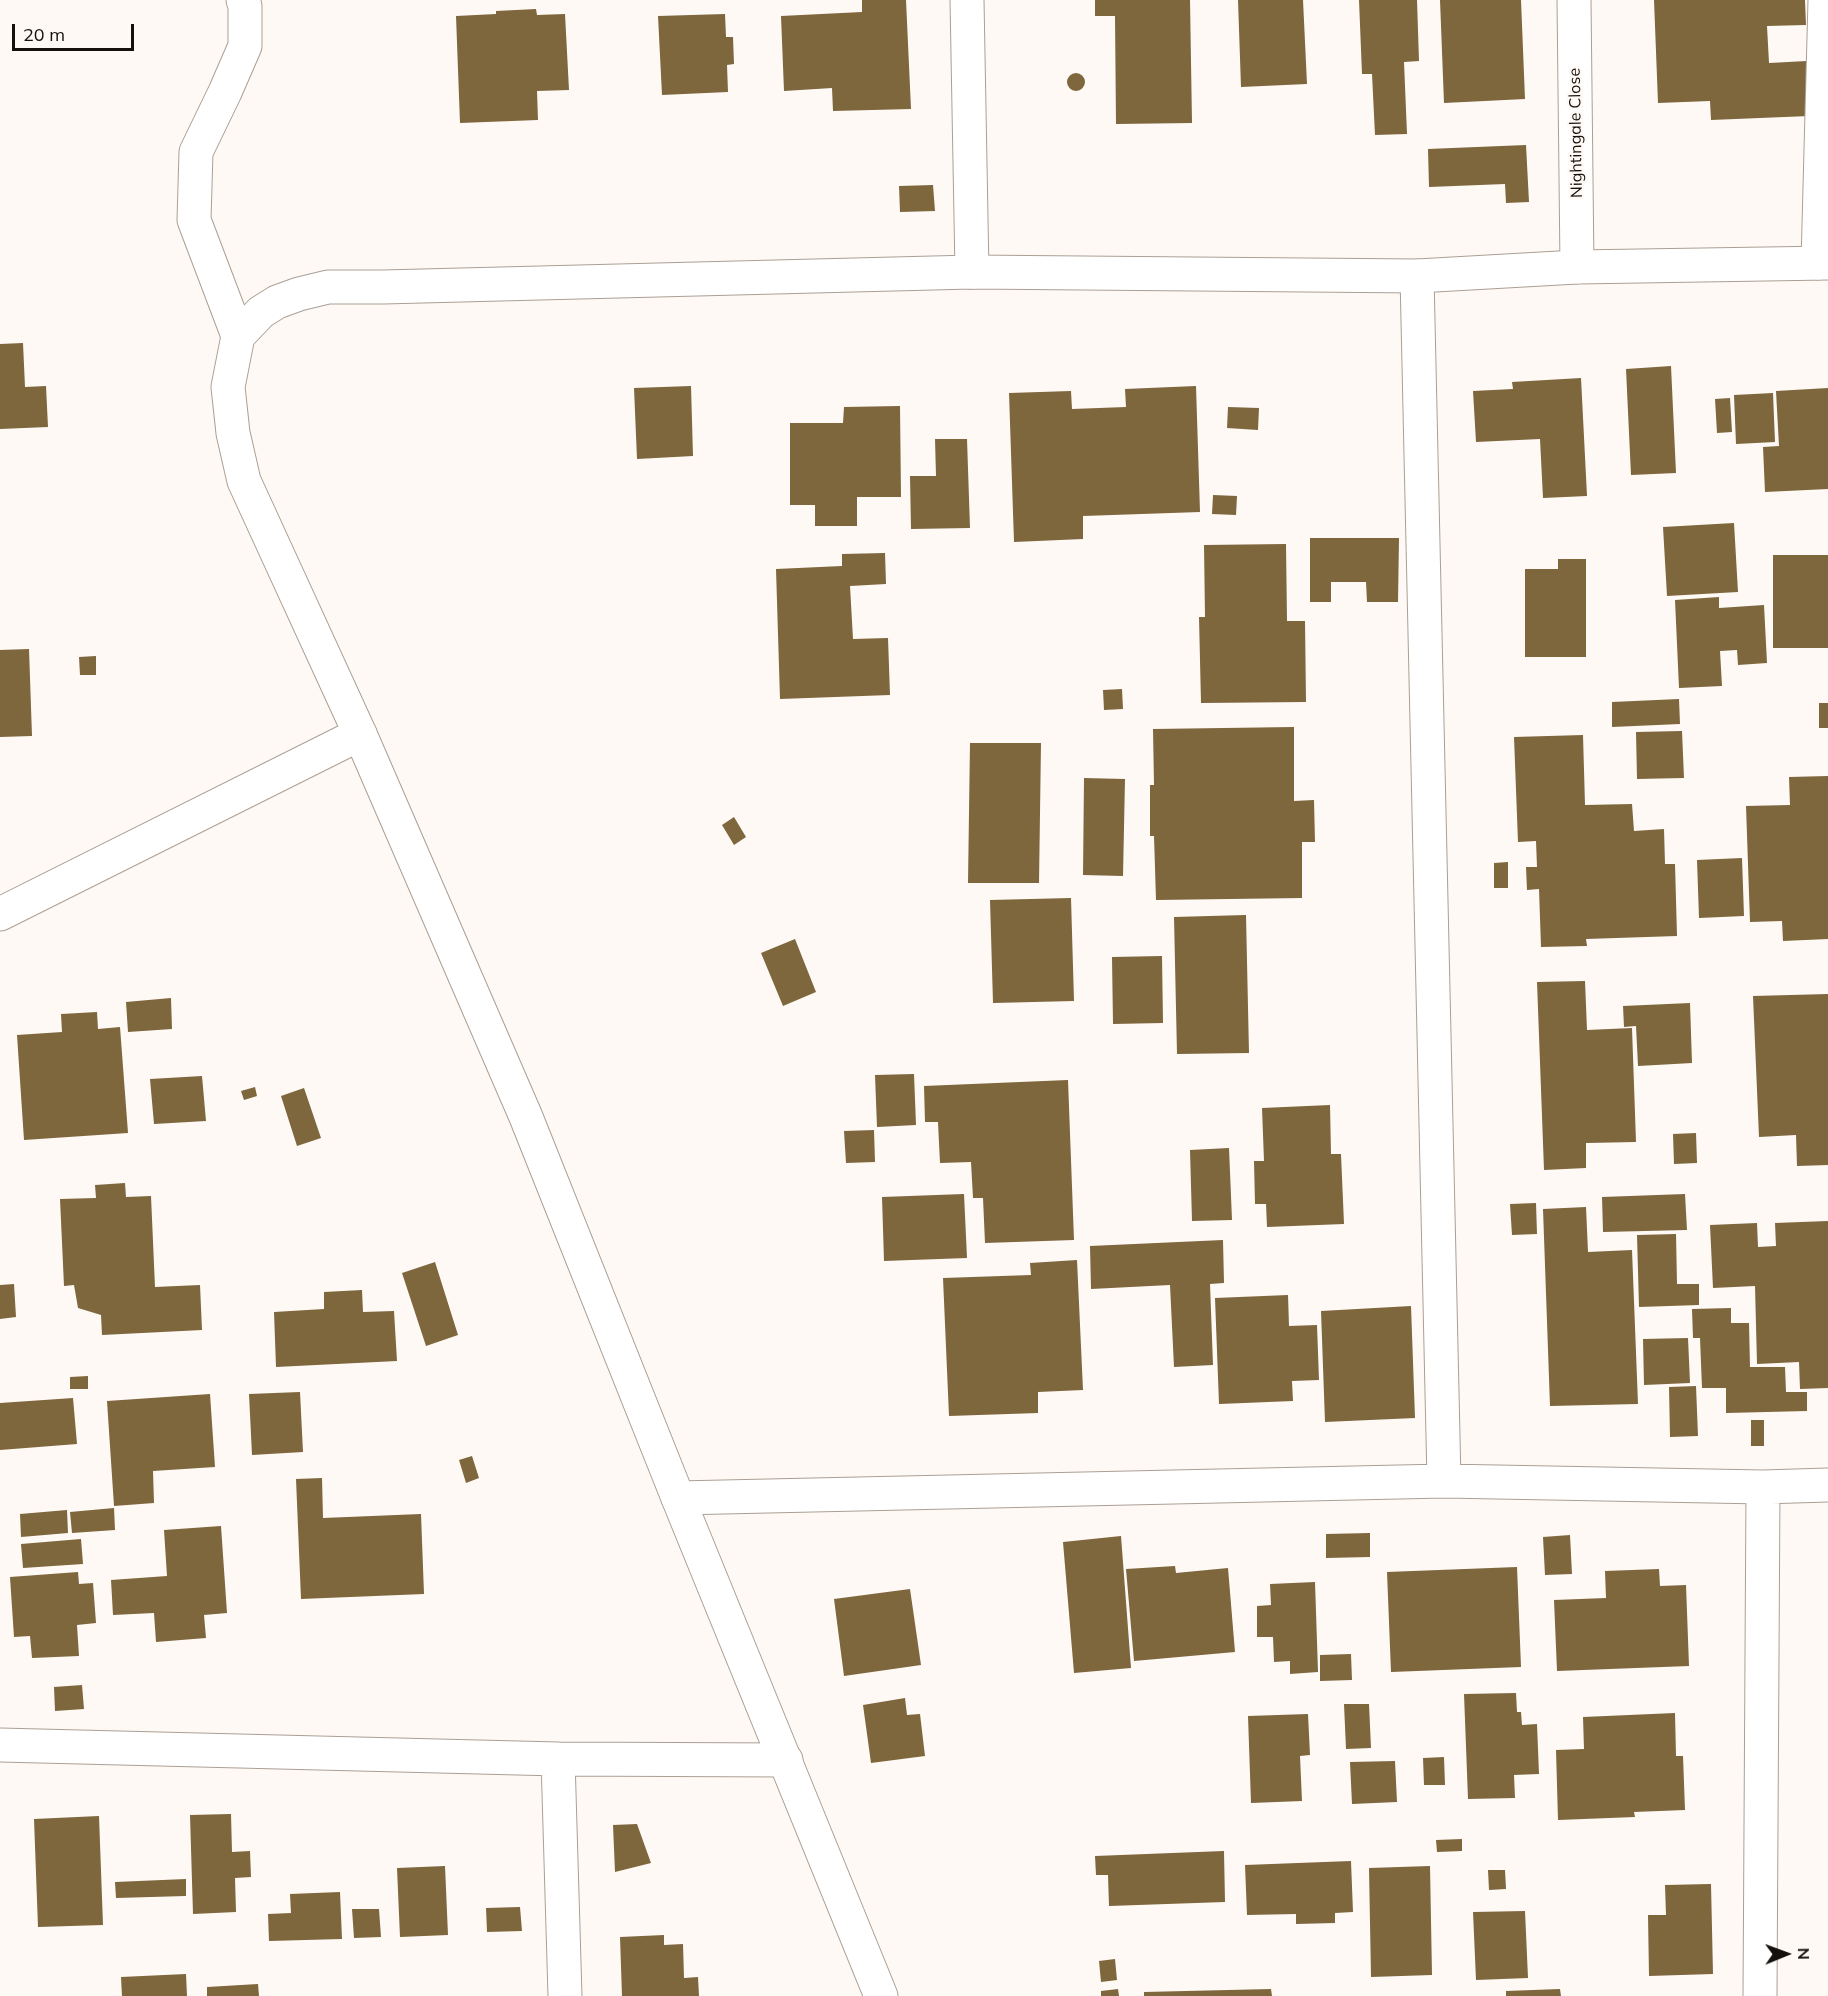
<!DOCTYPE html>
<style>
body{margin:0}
#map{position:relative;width:1828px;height:1996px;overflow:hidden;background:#fef9f5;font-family:Mulish,sans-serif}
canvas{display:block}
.north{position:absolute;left:1756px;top:1924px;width:60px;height:60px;-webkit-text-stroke:4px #fef9f5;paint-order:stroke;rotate:89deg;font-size:16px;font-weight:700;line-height:24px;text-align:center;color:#14100c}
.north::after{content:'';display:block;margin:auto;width:21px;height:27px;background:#14100c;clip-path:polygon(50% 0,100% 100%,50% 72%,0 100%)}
.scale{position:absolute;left:12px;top:24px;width:122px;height:27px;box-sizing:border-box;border:3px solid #14100c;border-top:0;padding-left:8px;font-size:18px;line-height:21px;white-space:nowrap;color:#14100c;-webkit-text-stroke:4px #fef9f5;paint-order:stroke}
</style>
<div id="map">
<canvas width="1828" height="1996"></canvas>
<div class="north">N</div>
<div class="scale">20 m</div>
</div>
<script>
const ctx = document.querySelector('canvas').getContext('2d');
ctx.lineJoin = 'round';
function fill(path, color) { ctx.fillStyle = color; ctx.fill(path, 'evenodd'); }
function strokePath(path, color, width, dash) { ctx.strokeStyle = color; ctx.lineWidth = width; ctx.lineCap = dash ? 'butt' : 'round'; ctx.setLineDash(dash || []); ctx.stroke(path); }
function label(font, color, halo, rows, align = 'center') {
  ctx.font = font + ' Mulish,sans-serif'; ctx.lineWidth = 5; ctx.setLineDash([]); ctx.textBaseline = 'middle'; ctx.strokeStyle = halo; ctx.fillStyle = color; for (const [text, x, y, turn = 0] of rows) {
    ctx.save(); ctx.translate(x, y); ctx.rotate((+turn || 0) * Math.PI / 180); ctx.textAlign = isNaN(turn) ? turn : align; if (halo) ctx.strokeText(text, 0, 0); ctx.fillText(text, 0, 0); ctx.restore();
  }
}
const building = new Path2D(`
 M 862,0 L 906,0 L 911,109 L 833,111 L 832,88 L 784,91 L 781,16 L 862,12 Z
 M 1095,0 L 1190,0 L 1192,123 L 1116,124 L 1115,16 L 1095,16 Z
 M 1238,0 L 1303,0 L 1307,84 L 1241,87 Z
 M 1359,0 L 1417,0 L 1419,61 L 1404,62 L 1407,134 L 1375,135 L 1372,74 L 1362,74 Z
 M 1440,0 L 1521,0 L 1525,99 L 1444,103 Z
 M 1654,0 L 1805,0 L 1806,25 L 1767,26 L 1769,63 L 1807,61 L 1809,116 L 1711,120 L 1710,101 L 1658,103 Z
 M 536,9 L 537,15 L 565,14 L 569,90 L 537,91 L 538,120 L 460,123 L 456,16 L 496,14 L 496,11 Z
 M 725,14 L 726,37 L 733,37 L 734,64 L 727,65 L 728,92 L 662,95 L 658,16 Z
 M1067 82a9 9 0 1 1 18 0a9 9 0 1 1-18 0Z
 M 1526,145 L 1529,202 L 1506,203 L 1505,184 L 1429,187 L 1428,149 Z
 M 933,185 L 935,211 L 900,212 L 899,186 Z
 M 23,343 L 25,387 L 46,386 L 48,427 L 0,429 L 0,344 Z
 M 1671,366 L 1676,473 L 1631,475 L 1626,369 Z
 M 1581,378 L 1587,496 L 1543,498 L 1540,439 L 1476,442 L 1473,391 L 1513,389 L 1512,382 Z
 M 691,386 L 693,456 L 637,459 L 634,388 Z
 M 1196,386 L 1200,512 L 1083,516 L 1083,539 L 1014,542 L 1009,393 L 1071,391 L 1072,409 L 1126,407 L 1125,389 Z
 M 1828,388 L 1828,489 L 1765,492 L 1763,447 L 1779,446 L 1776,391 Z
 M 1773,393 L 1775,442 L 1736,444 L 1734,395 Z
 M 1730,398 L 1732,432 L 1717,433 L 1715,399 Z
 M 900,406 L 901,497 L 857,497 L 857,526 L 815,526 L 815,505 L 790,505 L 790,423 L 843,423 L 844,407 Z
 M 1228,407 L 1259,408 L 1258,430 L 1227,428 Z
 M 935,439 L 967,439 L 970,528 L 911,529 L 910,476 L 936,476 Z
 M 1213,495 L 1237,496 L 1236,515 L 1212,514 Z
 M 1734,523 L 1738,592 L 1667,596 L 1663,527 Z
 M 1310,538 L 1399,538 L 1398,602 L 1367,602 L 1366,582 L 1331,582 L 1331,602 L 1310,602 Z
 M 1286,544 L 1287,621 L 1305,621 L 1306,702 L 1201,703 L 1199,617 L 1205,617 L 1204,545 Z
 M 885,553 L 886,584 L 850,586 L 853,639 L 888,638 L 890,695 L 780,699 L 776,569 L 842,566 L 842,554 Z
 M 1773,555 L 1828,555 L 1828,648 L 1773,648 Z
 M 1558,559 L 1586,559 L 1586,657 L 1525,657 L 1525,569 L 1558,569 Z
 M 1719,597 L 1719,608 L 1764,605 L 1767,663 L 1738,665 L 1737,650 L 1720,651 L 1722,686 L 1679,688 L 1675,600 Z
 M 29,649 L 32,736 L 0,737 L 0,650 Z
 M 96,656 L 96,675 L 80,675 L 79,657 Z
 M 1122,689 L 1123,709 L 1104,710 L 1103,690 Z
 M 1679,699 L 1680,724 L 1612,727 L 1612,702 Z
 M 1819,703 L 1828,703 L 1828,728 L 1819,728 Z
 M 1294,727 L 1294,801 L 1314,800 L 1315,842 L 1302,842 L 1302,898 L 1156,900 L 1154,836 L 1150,836 L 1150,785 L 1154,785 L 1153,729 Z
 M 1682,731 L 1684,778 L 1637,779 L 1636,732 Z
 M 1583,735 L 1585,805 L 1632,804 L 1634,831 L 1664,829 L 1665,864 L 1675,864 L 1677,936 L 1586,939 L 1587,946 L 1541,947 L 1539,889 L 1527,890 L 1526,867 L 1537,867 L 1536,841 L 1518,842 L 1514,737 Z
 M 970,743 L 1041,743 L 1039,883 L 968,883 Z
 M 1828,776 L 1828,939 L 1783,941 L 1782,921 L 1750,922 L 1746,806 L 1790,805 L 1789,777 Z
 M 1084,778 L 1125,779 L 1123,876 L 1083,875 Z
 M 734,817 L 746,837 L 734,845 L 722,825 Z
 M 1742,858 L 1744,916 L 1699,918 L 1697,860 Z
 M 1508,862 L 1508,888 L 1494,888 L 1494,863 Z
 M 1071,898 L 1074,1001 L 993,1003 L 990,900 Z
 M 1246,915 L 1249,1053 L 1177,1054 L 1174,917 Z
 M 795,939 L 816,992 L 783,1006 L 761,953 Z
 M 1162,956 L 1163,1023 L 1113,1024 L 1112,957 Z
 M 1585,981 L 1587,1030 L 1632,1028 L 1636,1142 L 1586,1143 L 1586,1168 L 1544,1170 L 1537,982 Z
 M 1828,994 L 1828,1165 L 1797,1166 L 1796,1135 L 1759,1137 L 1753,996 Z
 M 171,998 L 172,1029 L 128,1032 L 126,1002 Z
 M 1690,1003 L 1692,1063 L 1638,1066 L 1636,1026 L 1624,1027 L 1623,1006 Z
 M 97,1012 L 98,1029 L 120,1027 L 128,1133 L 24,1140 L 17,1035 L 62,1032 L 61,1014 Z
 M 914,1074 L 916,1125 L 877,1127 L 875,1075 Z
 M 202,1076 L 206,1121 L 154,1124 L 150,1079 Z
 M 1068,1080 L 1074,1240 L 985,1243 L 983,1198 L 973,1198 L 971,1162 L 940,1163 L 938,1122 L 925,1122 L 924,1086 Z
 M 255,1087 L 257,1096 L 244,1100 L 241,1091 Z
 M 304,1088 L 321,1138 L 297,1146 L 281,1096 Z
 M 1330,1105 L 1331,1154 L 1341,1154 L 1344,1224 L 1267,1227 L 1266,1204 L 1255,1204 L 1254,1161 L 1264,1161 L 1262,1108 Z
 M 874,1130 L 875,1162 L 846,1163 L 844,1131 Z
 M 1696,1133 L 1697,1163 L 1674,1164 L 1673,1134 Z
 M 1229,1148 L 1232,1220 L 1192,1221 L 1190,1150 Z
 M 125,1183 L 126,1197 L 151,1196 L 155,1287 L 200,1285 L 202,1330 L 102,1335 L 101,1315 L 78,1308 L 74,1285 L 64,1286 L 60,1199 L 96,1198 L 95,1185 Z
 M 964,1194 L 967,1258 L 884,1261 L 882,1197 Z
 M 1685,1194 L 1687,1230 L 1603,1232 L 1602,1197 Z
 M 1536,1203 L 1537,1234 L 1512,1235 L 1510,1204 Z
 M 1586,1207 L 1588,1252 L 1632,1250 L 1638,1404 L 1550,1406 L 1543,1209 Z
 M 1828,1221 L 1828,1388 L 1800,1389 L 1799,1362 L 1757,1364 L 1755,1286 L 1713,1288 L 1710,1225 L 1757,1223 L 1758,1247 L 1776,1246 L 1775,1223 Z
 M 1676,1234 L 1677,1284 L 1699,1284 L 1699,1305 L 1639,1307 L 1637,1235 Z
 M 1223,1240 L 1224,1283 L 1210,1284 L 1213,1365 L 1174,1367 L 1170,1285 L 1091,1289 L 1090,1246 Z
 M 1077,1260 L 1083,1390 L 1038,1392 L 1038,1413 L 949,1416 L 943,1278 L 1031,1275 L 1030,1263 Z
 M 435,1262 L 458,1335 L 426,1346 L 402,1273 Z
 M 14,1284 L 16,1317 L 0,1319 L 0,1285 Z
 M 362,1290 L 363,1312 L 394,1311 L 397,1361 L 276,1367 L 274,1312 L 324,1309 L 324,1292 Z
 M 1288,1295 L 1289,1326 L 1317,1325 L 1319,1380 L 1292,1381 L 1293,1401 L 1219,1404 L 1215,1298 Z
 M 1411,1306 L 1415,1418 L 1325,1422 L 1321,1311 Z
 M 1731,1308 L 1731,1323 L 1749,1323 L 1750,1367 L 1785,1367 L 1786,1392 L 1807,1392 L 1807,1411 L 1726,1413 L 1726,1388 L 1702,1388 L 1700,1338 L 1693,1338 L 1692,1309 Z
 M 1688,1338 L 1690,1383 L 1644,1385 L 1643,1339 Z
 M 88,1376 L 88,1389 L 70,1389 L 70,1377 Z
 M 1696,1386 L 1698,1436 L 1670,1437 L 1669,1387 Z
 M 300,1392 L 303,1452 L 252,1455 L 249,1394 Z
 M 210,1394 L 215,1467 L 153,1471 L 154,1503 L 114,1506 L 107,1401 Z
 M 73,1398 L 77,1444 L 0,1450 L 0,1403 Z
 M 1751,1420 L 1764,1420 L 1764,1446 L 1751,1446 Z
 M 472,1456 L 479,1478 L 466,1483 L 459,1460 Z
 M 322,1478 L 323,1518 L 421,1514 L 424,1594 L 301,1599 L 296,1479 Z
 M 114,1508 L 115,1530 L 72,1533 L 70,1512 Z
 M 67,1510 L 68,1533 L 21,1537 L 20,1514 Z
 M 221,1526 L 227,1613 L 204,1615 L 206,1638 L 156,1642 L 154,1613 L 113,1615 L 111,1580 L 167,1576 L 164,1530 Z
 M 1370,1533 L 1370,1557 L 1326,1558 L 1326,1534 Z
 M 1570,1535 L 1572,1574 L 1545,1575 L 1543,1537 Z
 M 1121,1536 L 1131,1668 L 1074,1673 L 1063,1542 Z
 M 81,1539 L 83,1564 L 23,1568 L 21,1544 Z
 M 1175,1566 L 1176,1573 L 1228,1568 L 1235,1652 L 1134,1661 L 1126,1569 Z
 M 1517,1567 L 1521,1667 L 1391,1672 L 1387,1572 Z
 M 1659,1569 L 1660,1586 L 1686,1585 L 1689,1666 L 1557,1671 L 1554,1600 L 1606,1598 L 1605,1571 Z
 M 78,1572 L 79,1584 L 93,1583 L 96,1623 L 77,1625 L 79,1656 L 32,1658 L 30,1636 L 14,1637 L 10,1577 Z
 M 1315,1582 L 1318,1672 L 1290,1674 L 1290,1661 L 1274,1662 L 1273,1637 L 1257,1637 L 1257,1606 L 1271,1605 L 1270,1584 Z
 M 910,1589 L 921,1665 L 844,1676 L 834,1599 Z
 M 1351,1654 L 1352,1680 L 1320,1681 L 1320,1655 Z
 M 82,1685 L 84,1709 L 55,1711 L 54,1687 Z
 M 1516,1693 L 1517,1712 L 1521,1712 L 1522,1725 L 1537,1724 L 1539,1774 L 1514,1775 L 1515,1798 L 1468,1799 L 1464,1694 Z
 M 905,1698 L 907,1715 L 920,1714 L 925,1756 L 871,1763 L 863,1705 Z
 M 1344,1704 L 1369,1704 L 1371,1748 L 1346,1749 Z
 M 1675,1713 L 1676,1756 L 1683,1756 L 1685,1810 L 1634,1812 L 1635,1817 L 1558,1820 L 1556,1750 L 1584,1749 L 1583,1717 Z
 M 1308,1714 L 1310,1755 L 1300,1756 L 1302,1801 L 1251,1803 L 1248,1716 Z
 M 1444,1757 L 1445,1785 L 1424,1785 L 1423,1758 Z
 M 1395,1761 L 1397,1802 L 1352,1804 L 1350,1762 Z
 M 231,1814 L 232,1852 L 250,1851 L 251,1877 L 235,1878 L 236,1912 L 193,1914 L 190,1815 Z
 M 99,1816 L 103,1925 L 38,1927 L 34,1819 Z
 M 637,1824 L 651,1863 L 615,1872 L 613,1825 Z
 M 1462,1839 L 1462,1851 L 1437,1852 L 1436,1840 Z
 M 1224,1851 L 1225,1902 L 1109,1906 L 1108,1875 L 1096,1875 L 1095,1856 Z
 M 1351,1861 L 1353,1912 L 1335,1913 L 1335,1923 L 1296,1924 L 1296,1914 L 1247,1915 L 1245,1865 Z
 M 445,1866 L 448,1935 L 400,1937 L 397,1868 Z
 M 1430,1866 L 1432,1975 L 1371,1977 L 1369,1868 Z
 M 1488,1870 L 1505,1870 L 1506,1889 L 1489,1890 Z
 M 186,1879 L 186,1896 L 116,1898 L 115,1882 Z
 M 1711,1884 L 1713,1974 L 1649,1976 L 1648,1915 L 1666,1915 L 1665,1885 Z
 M 340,1892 L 342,1939 L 269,1941 L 268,1914 L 291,1913 L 290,1894 Z
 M 520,1907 L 522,1931 L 487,1932 L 486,1908 Z
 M 352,1909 L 379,1909 L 381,1937 L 354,1938 Z
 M 1525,1911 L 1528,1978 L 1476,1980 L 1473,1912 Z
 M 664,1935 L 664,1945 L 683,1944 L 684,1978 L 698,1977 L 699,1996 L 622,1996 L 620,1937 Z
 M 1115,1959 L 1117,1980 L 1101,1982 L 1099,1961 Z
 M 186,1974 L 187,1996 L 122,1996 L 121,1977 Z
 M 258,1984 L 259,1996 L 207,1996 L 207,1987 Z
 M 1118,1989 L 1119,1996 L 1101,1996 L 1101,1991 Z
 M 1271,1989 L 1272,1996 L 1144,1996 L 1144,1992 Z
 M 1560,1989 L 1561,1996 L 1506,1996 L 1506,1991 Z`);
const minor = new Path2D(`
 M 967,0 L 972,272
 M 1574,0 L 1577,267
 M 1818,263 L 1825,0
 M 1417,276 L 1444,1481
 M 238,336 L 194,220 L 196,152 L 225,92 L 245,46 L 245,6 L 243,0
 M 0,914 L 360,734
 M 678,1498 L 1444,1481 L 1763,1487 L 1828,1485
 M 0,1745 L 558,1759
 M 565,1996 L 558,1759 L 786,1760
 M 1760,1996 L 1763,1487`);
const tertiary = new Path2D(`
 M 881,1996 L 678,1498 L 526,1117 L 360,734 L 244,481 L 233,433 L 228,387 L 238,336 L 261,312 L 277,302 L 299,294 L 328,287 L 383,287 L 972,272 L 1417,276 L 1577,267 L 1828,263`);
const streetNames = [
 ["Nightingale Close",1576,133,-91]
];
fill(building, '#7e663d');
strokePath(minor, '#ab9f94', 35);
strokePath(tertiary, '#ab9f94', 35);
strokePath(minor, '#fff', 33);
strokePath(tertiary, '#fff', 33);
label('16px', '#14100c', '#fef9f5', streetNames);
</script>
